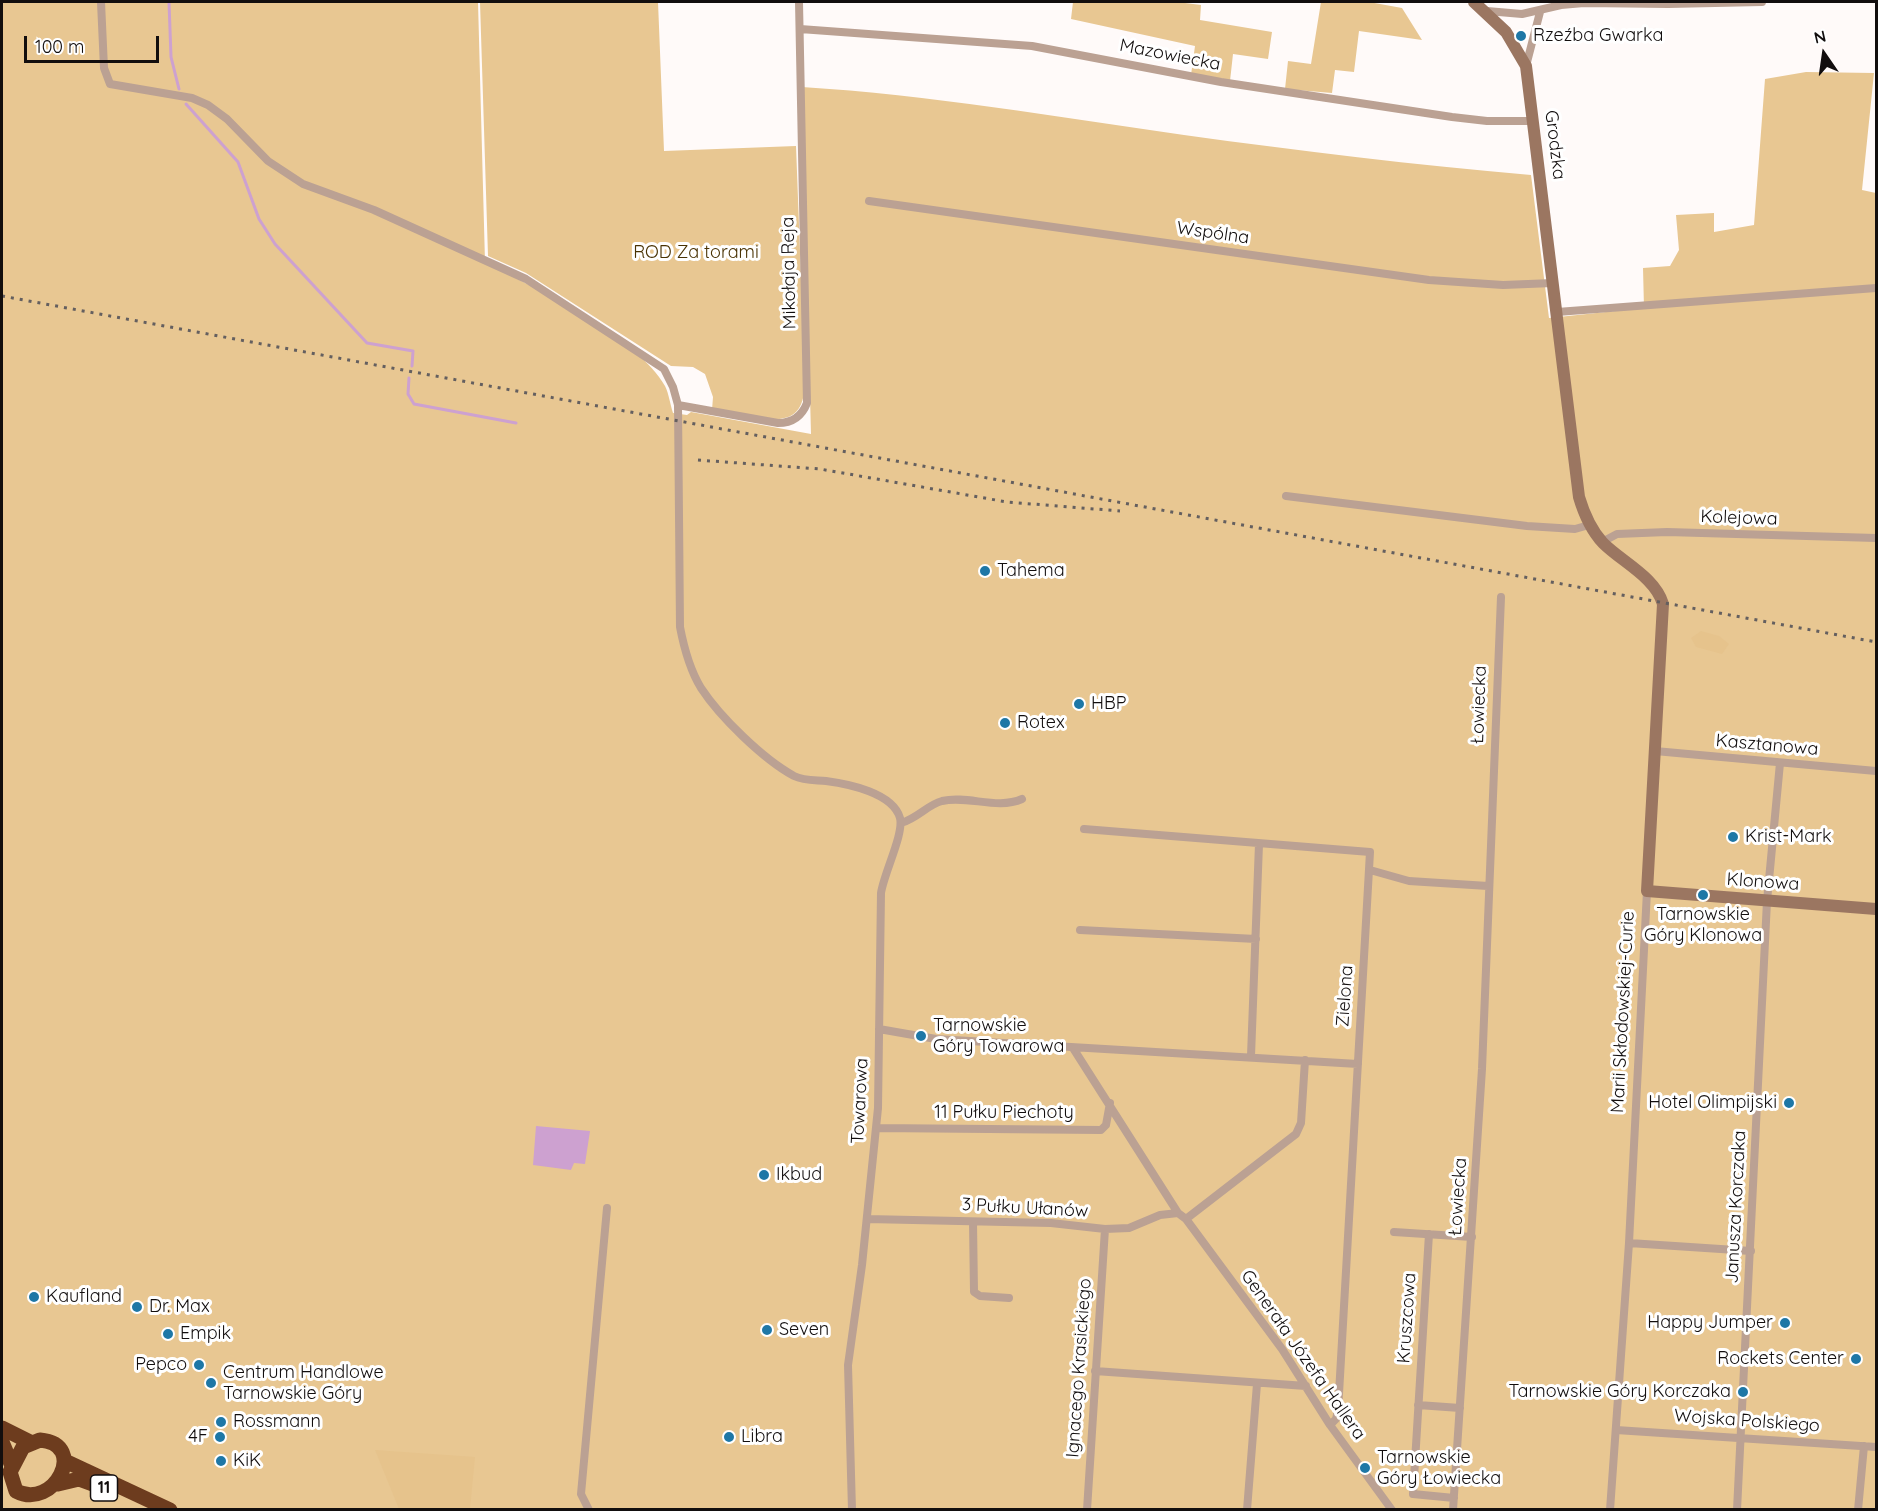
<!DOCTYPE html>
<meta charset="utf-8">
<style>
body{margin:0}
#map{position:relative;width:1878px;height:1511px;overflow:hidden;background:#fffaf9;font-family:Quicksand,sans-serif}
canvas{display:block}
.frame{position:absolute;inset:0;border:3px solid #120e0e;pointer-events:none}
.north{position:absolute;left:1794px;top:24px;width:60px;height:60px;-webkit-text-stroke:4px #fff;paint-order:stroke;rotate:347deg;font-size:16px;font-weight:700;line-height:24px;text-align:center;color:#120e0e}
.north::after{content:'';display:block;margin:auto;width:21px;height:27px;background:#120e0e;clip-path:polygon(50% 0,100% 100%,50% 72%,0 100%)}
.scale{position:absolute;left:24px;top:36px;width:135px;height:27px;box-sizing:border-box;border:3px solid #120e0e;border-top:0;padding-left:8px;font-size:18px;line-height:21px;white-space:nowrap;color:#120e0e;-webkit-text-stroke:4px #fff;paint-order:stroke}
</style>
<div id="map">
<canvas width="1878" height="1511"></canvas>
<div class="frame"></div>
<div class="north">N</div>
<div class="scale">100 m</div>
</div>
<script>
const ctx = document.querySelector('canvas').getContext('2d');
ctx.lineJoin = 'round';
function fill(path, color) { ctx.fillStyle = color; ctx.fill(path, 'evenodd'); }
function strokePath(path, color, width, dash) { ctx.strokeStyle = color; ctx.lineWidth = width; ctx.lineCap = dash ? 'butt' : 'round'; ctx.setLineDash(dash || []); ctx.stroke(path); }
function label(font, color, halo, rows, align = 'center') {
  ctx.font = font + ' Quicksand,sans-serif'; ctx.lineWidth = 6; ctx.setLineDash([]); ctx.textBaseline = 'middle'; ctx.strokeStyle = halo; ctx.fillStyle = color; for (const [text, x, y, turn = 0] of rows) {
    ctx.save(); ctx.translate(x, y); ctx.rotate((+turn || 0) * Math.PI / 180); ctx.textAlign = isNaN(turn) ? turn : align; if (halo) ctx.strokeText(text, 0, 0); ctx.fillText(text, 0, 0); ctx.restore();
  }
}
const green = new Path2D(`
 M 2,2 L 478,2 L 485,262 C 534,288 639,338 665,386 C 669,394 670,404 673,413 L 687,415 L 691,412 L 811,434 L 802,87 C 930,95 1057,117 1184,135 C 1300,151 1415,165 1531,175 L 1549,318 L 1644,308 L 1643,268 L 1670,266 L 1679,250 L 1676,215 L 1714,213 L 1714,232 L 1754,225 L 1765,79 L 1806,72 L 1874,73 L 1862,190 L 1876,193 L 1876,1509 L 2,1510 Z
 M 480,2 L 658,2 L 664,151 L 796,146 L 805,383 C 804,405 798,420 773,419 L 712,410 L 713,397 L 705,374 L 693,367 L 671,366 L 526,273 L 488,256 Z
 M 1073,2 L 1177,2 L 1201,5 L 1200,20 L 1272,32 L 1268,59 L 1233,54 L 1230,81 L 1191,75 L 1195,46 L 1071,19 Z
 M 1321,2 L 1369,2 L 1402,8 L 1422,40 L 1359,31 L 1354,72 L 1335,70 L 1332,93 L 1285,89 L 1288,61 L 1311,64 Z`);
const forest = new Path2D(`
 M 1701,631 L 1719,636 L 1729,644 L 1722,654 L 1696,647 L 1691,638 Z
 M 375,1450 L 475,1457 L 470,1509 L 399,1509 Z`);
const water = new Path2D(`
 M 536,1126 L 590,1131 L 585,1164 L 574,1163 L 571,1170 L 533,1165 Z`);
const stream = new Path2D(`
 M 169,2 L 171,57 L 179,89
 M 186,104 L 238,162 L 259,219 L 275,244 L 367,343 L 413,351 L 412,366
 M 409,378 L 408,394 L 414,404 L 516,423`);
const street = new Path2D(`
 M 101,2 L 104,68 L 110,84 L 192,98 L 208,105 L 227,119 L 268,161 L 303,184 L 374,210 L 526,279 L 664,369 L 673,387 L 678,405 L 680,627 C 684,648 690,670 701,688 C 720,717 763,759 794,776 C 804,781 815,780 826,781 C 849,784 893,793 900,818 C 904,834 884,873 881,893 L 878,1108 L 862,1265 L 848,1365 L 852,1510
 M 1487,11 L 1522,14 L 1561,5 L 1584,3 L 1668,4 L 1762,2
 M 800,29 L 1032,46 L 1221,82 L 1452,117 L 1487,121 L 1534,121
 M 1526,66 L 1540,12
 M 869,201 L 1429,280 L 1503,285 L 1553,283
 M 1557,312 L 1876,288
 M 678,405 L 778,423 C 792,423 802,416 807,403 L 799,2
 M 1286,496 L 1527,526 L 1575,529 L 1589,525
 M 1602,542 L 1617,534 L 1667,532 L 1876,538
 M 1655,751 L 1876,771
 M 901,823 C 918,818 927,805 942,801 C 968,795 997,810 1022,799
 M 1084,829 L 1370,852 L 1338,1411 L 1336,1419 L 1330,1425
 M 1370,870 L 1409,881 L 1488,886
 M 1080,930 L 1256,939
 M 879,1029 L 936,1039 L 1358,1064
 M 1073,1048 L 1178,1213 L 1186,1219 L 1282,1349 L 1330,1425 L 1392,1510
 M 1251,1056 L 1259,844
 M 876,1128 L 1101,1130 L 1106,1125 L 1110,1103
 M 867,1219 L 1051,1223 L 1105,1229 L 1129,1228 L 1160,1215 L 1178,1213
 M 1186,1219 L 1296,1134 L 1301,1123 L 1305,1060
 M 973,1222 L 974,1292 L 980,1296 L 1009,1298
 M 1394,1232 L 1472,1237
 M 1429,1234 L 1413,1494 L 1454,1498
 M 1629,1243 L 1751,1251
 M 1095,1371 L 1306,1386
 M 1418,1405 L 1460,1408
 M 1616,1430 L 1876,1447
 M 589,1510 L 581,1494 L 607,1208
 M 1087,1510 L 1105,1229
 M 1247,1510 L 1257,1384
 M 1453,1510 L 1482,1069 L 1501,597
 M 1610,1510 L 1629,1243 L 1647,891
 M 1737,1510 L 1767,901 L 1780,763
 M 1858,1510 L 1864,1446`);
const secondary = new Path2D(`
 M 1474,2 L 1506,32 L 1526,66 L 1579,497 C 1584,514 1591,530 1603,543 C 1622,562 1655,577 1663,604 L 1647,891 L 1876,909`);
const highway = new Path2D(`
 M 2,1428 L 30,1442
 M 40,1440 C 89,1444 54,1511 16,1491 L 10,1472 L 23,1447 Z
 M 2,1442 L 12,1466
 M 65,1461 L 170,1510
 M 58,1484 L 79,1479 L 98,1486`);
const rail = new Path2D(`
 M 2,296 L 1876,642
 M 698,460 L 820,469 L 1007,502 L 1120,511`);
const markers = [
 [1521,36,6,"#1e77a6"],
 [985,571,6,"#1e77a6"],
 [1079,704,6,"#1e77a6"],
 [1005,723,6,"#1e77a6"],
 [1733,837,6,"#1e77a6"],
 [1703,895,6,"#1e77a6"],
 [921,1036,6,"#1e77a6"],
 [1789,1103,6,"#1e77a6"],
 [764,1175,6,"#1e77a6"],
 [34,1297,6,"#1e77a6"],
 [137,1307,6,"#1e77a6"],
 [1785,1323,6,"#1e77a6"],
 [767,1330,6,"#1e77a6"],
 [168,1334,6,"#1e77a6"],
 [1856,1359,6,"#1e77a6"],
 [199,1365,6,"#1e77a6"],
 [211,1383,6,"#1e77a6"],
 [1743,1392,6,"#1e77a6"],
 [221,1422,6,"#1e77a6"],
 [220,1437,6,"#1e77a6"],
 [729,1437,6,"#1e77a6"],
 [221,1461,6,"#1e77a6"],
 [1365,1468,6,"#1e77a6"]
];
const shields = [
 [104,1488,27]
];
const shieldNames = [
 ["11",104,1488]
];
const poiNames = [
 ["Rzeźba Gwarka",1533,36],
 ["Tahema",997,571],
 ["HBP",1091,704],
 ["Rotex",1017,723],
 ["Krist-Mark",1745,837],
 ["Tarnowskie",1703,915,"center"],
 ["Góry Klonowa",1703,936,"center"],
 ["Tarnowskie",933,1026],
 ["Góry Towarowa",933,1047],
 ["Hotel Olimpijski",1777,1103,"right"],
 ["Ikbud",776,1175],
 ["Kaufland",46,1297],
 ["Dr. Max",149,1307],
 ["Happy Jumper",1773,1323,"right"],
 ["Seven",779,1330],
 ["Empik",180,1334],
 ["Rockets Center",1844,1359,"right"],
 ["Pepco",187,1365,"right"],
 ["Centrum Handlowe",223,1373],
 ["Tarnowskie Góry",223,1394],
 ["Tarnowskie Góry Korczaka",1731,1392,"right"],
 ["Rossmann",233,1422],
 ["4F",208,1437,"right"],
 ["Libra",741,1437],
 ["Tarnowskie",1377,1458],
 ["Góry Łowiecka",1377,1479],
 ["KiK",233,1461]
];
const streetNames = [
 ["Mazowiecka",1170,55,11],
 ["Grodzka",1555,145,83],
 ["Wspólna",1213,233,8],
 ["Mikołaja Reja",789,273,-91],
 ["Kolejowa",1739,518,2],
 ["Łowiecka",1479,705,-88],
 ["Kasztanowa",1767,745,5],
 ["Klonowa",1763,882,4],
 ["Zielona",1345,996,-86],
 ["Marii Skłodowskiej-Curie",1623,1012,-87],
 ["Towarowa",860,1101,-87],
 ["11 Pułku Piechoty",1004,1113],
 ["Łowiecka",1458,1197,-86],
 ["Janusza Korczaka",1736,1207,-87],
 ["3 Pułku Ułanów",1025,1208,3],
 ["Kruszcowa",1407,1318,-86],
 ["Generała Józefa Hallera",1303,1355,55],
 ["Ignacego Krasickiego",1079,1368,-86],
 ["Wojska Polskiego",1747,1421,4]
];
const parkNames = [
 ["ROD Za torami",696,253]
];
fill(green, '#e8c792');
fill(forest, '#e6c38c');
fill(water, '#cda1d0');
strokePath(stream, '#cda1d0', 3);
strokePath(street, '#bba193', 8);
strokePath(secondary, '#9b7661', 12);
strokePath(highway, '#6d3c1e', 15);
strokePath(rail, '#645f5f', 3, [3, 6]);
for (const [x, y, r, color] of markers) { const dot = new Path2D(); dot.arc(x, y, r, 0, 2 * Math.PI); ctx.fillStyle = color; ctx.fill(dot); strokePath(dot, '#fff', 2); }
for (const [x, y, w] of shields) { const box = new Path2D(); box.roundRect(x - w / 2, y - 13, w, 26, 4.5); ctx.fillStyle = '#fff'; ctx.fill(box); strokePath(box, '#120e0e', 1.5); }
label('bold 16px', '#120e0e', null, shieldNames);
label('18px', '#120e0e', '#fff', poiNames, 'left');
label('18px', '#120e0e', '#fff', streetNames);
label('18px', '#493203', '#fff', parkNames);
</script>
